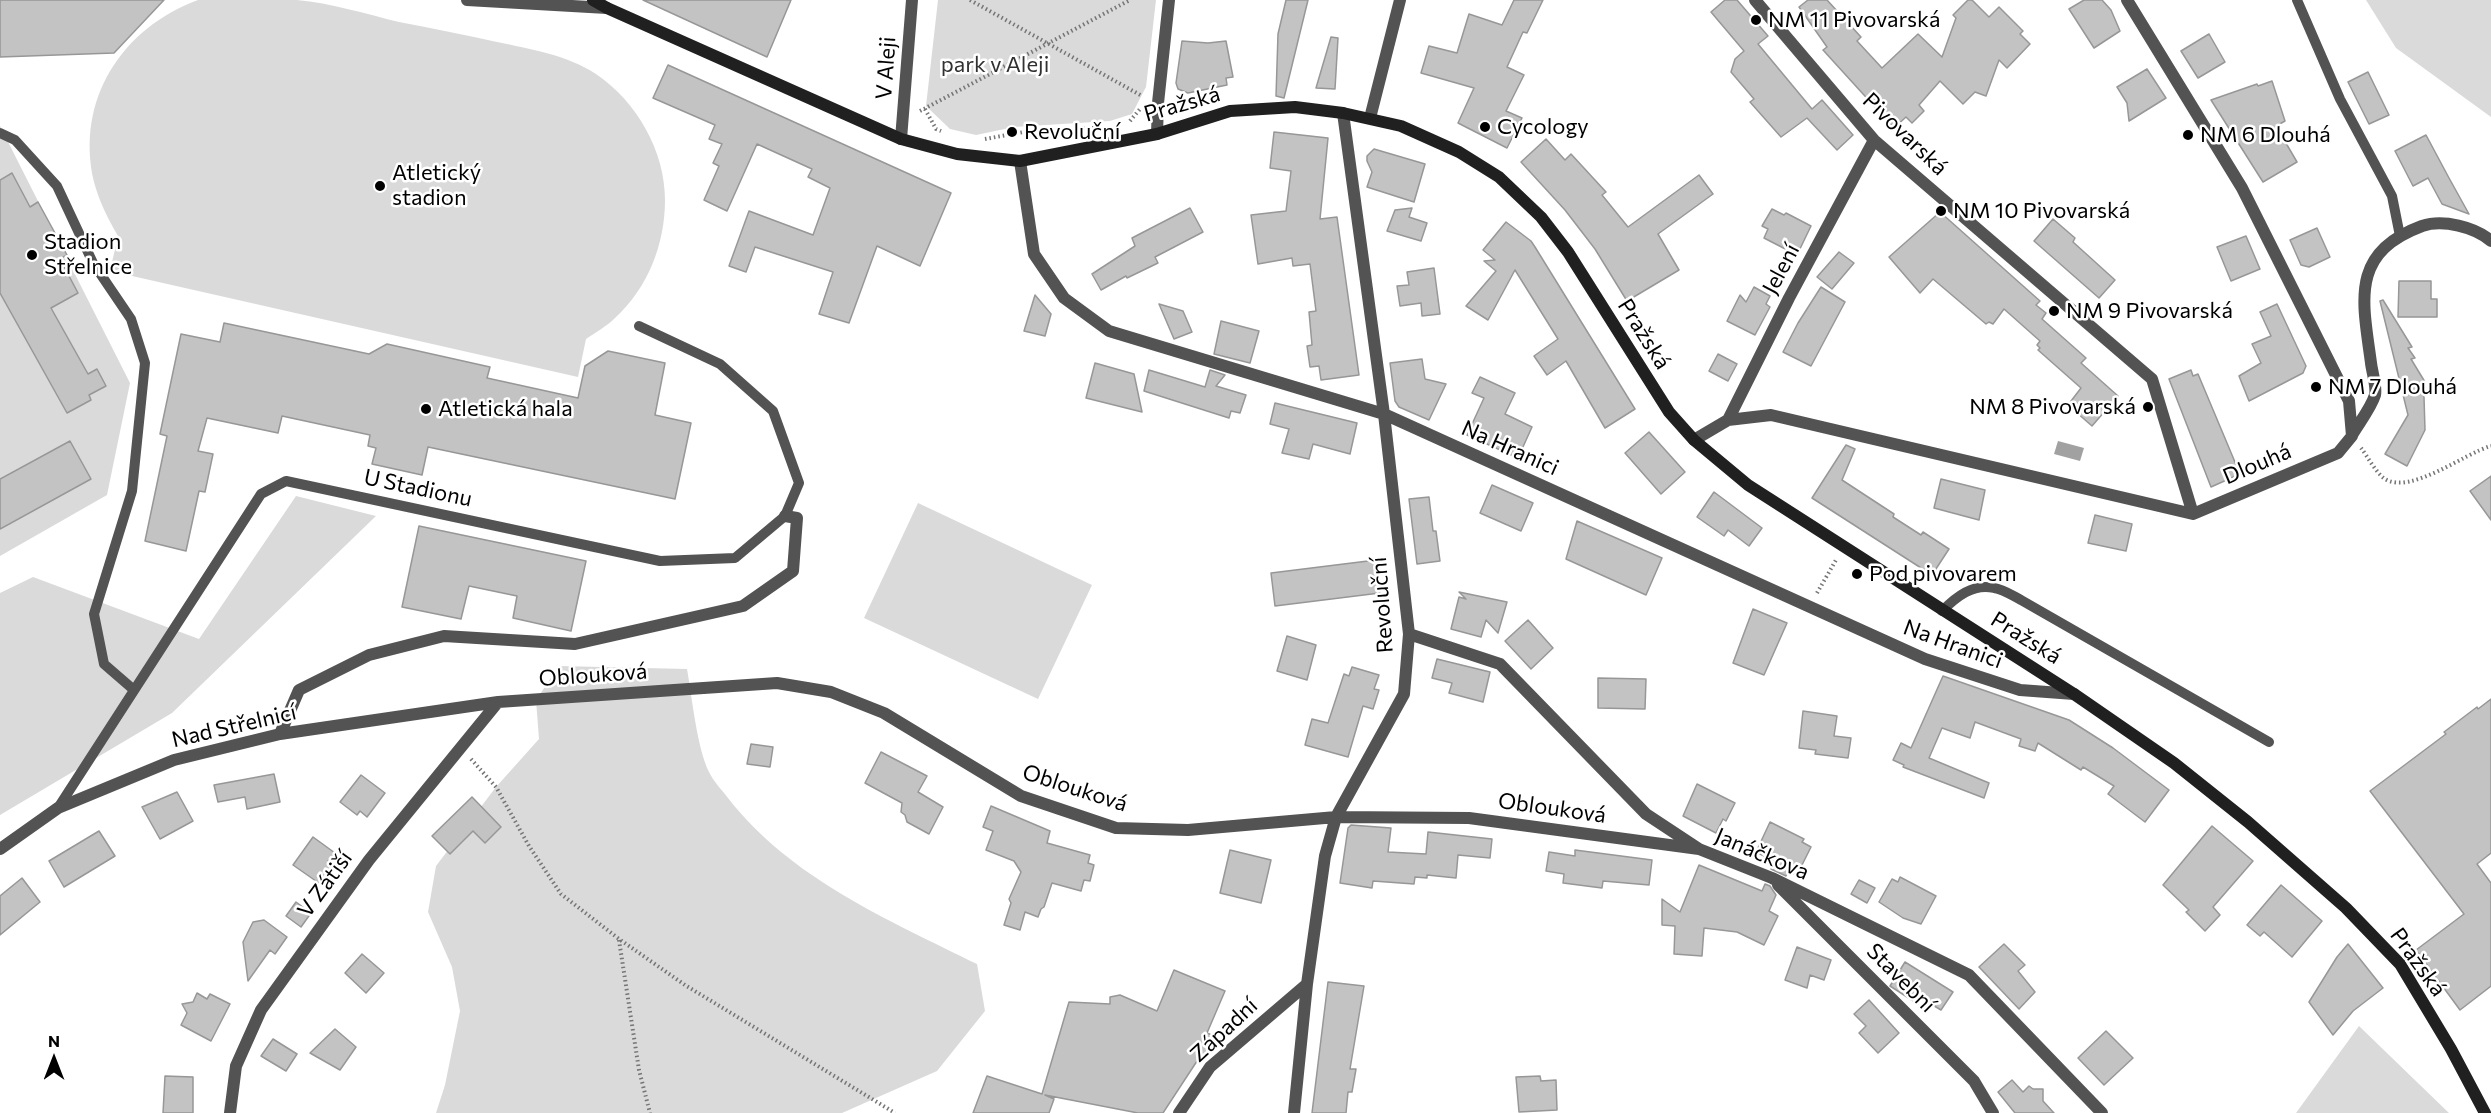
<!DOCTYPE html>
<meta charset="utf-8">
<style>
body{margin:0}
#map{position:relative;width:2491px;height:1113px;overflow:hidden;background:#fff;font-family:Commissioner,sans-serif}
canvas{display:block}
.north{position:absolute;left:24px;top:1029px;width:60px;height:60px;-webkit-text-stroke:4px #fff;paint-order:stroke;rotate:0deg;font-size:16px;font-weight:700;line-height:24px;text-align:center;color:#000}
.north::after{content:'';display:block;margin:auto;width:21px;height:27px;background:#000;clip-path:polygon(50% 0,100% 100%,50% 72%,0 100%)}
</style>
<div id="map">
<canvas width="2491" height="1113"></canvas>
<div class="north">N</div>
</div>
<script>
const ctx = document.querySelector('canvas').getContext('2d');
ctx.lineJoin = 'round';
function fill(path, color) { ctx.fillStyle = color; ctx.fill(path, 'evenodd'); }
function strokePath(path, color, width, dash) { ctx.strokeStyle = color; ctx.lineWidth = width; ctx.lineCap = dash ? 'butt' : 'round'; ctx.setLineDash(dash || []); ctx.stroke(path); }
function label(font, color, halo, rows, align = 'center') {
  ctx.font = font + ' Commissioner,sans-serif'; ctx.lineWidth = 5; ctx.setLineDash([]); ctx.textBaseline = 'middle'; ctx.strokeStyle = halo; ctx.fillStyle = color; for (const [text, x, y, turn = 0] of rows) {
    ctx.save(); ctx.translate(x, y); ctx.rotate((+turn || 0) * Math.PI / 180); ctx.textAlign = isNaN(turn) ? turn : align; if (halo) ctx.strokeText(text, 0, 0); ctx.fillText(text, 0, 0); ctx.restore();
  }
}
const green = new Path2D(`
 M 198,0 C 230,0 265,0 297,0 C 331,3 366,14 399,22 C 432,28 465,35 497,42 C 530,49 567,55 596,74 C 637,102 665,151 665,200 C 665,244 648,288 615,318 C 607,326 596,332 586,339 L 578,377 L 110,271 L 118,236 C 108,219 99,201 94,182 C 75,100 122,28 198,0 Z
 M 938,0 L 1156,0 L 1146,87 L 1132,114 L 1110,121 L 1014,127 L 976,135 L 950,129 L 926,106 Z
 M 2366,0 L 2491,0 L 2491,117 L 2396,48 Z
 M 0,126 L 130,383 L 107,495 L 0,556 Z
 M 296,496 L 376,516 L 172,713 L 0,815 L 0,593 L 33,577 L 199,639 Z
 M 918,503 L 1092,585 L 1038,699 L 864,618 Z
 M 559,666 L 687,669 C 692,697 697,748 709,772 C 713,781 722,790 728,798 C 790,878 888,920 977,964 L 985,1011 L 937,1071 L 842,1113 L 436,1113 L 445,1085 L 460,1011 L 452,967 L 428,912 L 436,866 L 496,787 L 539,739 L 536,700 Z
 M 2359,1026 L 2449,1113 L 2296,1113 Z`);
const water = new Path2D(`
 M 2058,441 L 2084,448 L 2080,461 L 2054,454 Z`);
const building = new Path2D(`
 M 0,0 L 164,0 L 114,53 L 0,57 Z
 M 643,0 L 791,0 L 767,57 Z
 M 1286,0 L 1308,0 L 1284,98 L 1276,96 L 1278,34 Z
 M 1514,0 L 1543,0 L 1527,33 L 1523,32 L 1507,67 L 1524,75 L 1506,111 L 1522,118 L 1507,148 L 1458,123 L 1474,88 L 1421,73 L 1429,46 L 1457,53 L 1469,14 L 1502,25 Z
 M 1725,0 L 1737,0 L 1768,36 L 1758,44 L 1812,109 L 1822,100 L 1853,135 L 1837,150 L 1807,118 L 1781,137 L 1750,102 L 1754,99 L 1731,72 L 1735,59 L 1744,51 L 1711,12 Z
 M 1808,0 L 1827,0 L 1861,37 L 1857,41 L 1882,68 L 1918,34 L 1942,57 L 1956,18 L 1953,15 L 1968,0 L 1972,0 L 1989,17 L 1999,7 L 2023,31 L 2020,34 L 2030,44 L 2007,68 L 1999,60 L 1986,96 L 1975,92 L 1963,104 L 1940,81 L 1919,105 L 1924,111 L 1912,123 L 1906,117 L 1894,128 L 1823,50 L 1827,47 L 1799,7 Z
 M 2084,0 L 2102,0 L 2111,10 L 2120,31 L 2094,48 L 2069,9 Z
 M 2209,34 L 2225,62 L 2198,78 L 2181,51 Z
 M 1331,37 L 1338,38 L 1335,89 L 1316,88 Z
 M 1182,41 L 1208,43 L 1226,41 L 1233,77 L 1226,78 L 1227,85 L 1188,93 L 1178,89 L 1176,83 Z
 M 668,65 L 951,193 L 920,266 L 877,246 L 849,323 L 819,314 L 833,272 L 755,247 L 746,272 L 729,266 L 749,211 L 813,235 L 830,188 L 808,177 L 812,169 L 757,144 L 727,211 L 704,200 L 719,166 L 713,163 L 722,144 L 709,139 L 715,125 L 653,98 Z
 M 2147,69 L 2166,98 L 2129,121 L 2127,103 L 2117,87 Z
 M 2368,72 L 2389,115 L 2369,124 L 2348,82 Z
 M 2272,81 L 2285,121 L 2276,126 L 2297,162 L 2263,182 L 2211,100 L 2257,84 L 2258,86 Z
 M 1274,132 L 1328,138 L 1320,219 L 1337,217 L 1359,375 L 1321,380 L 1319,366 L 1310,367 L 1307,346 L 1312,345 L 1309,312 L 1316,311 L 1310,264 L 1293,266 L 1292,258 L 1258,264 L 1251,215 L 1286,211 L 1291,171 L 1270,168 Z
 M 2426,135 L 2449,178 L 2469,214 L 2442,204 L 2428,178 L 2413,186 L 2395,151 Z
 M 1546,139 L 1565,160 L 1571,154 L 1606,192 L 1602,195 L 1628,227 L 1699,175 L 1713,194 L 1658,234 L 1679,270 L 1627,301 L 1595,249 L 1565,210 L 1521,162 Z
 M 1374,149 L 1425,164 L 1414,202 L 1367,187 L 1372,172 L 1367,161 L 1367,156 Z
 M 12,173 L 30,207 L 38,202 L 67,255 L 60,259 L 78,293 L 51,308 L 88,374 L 97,369 L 106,386 L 89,395 L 91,400 L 67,413 L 0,293 L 0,180 Z
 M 1190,208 L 1203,232 L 1155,257 L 1158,263 L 1127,278 L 1126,276 L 1101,290 L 1092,274 L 1135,246 L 1132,238 Z
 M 1412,208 L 1409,217 L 1427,223 L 1421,241 L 1387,231 L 1395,210 Z
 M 1772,209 L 1784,215 L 1786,213 L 1811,226 L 1797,255 L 1764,238 L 1768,229 L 1762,226 Z
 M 1940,212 L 2040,301 L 2036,305 L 2046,313 L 2042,319 L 2086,358 L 2081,363 L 2118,396 L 2092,426 L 2068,405 L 2081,388 L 2038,350 L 2040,348 L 2037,345 L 2040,341 L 2004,309 L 1993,324 L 1989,322 L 1986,324 L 1933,279 L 1920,293 L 1889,257 Z
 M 2053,219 L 2075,238 L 2073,242 L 2115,280 L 2099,298 L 2034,241 Z
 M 1506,222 L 1531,241 L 1535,247 L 1635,409 L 1605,428 L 1566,361 L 1547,375 L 1534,356 L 1558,339 L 1515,270 L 1488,320 L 1466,306 L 1496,271 L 1484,261 L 1495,260 L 1483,250 Z
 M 2317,228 L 2330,257 L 2309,267 L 2301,265 L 2290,240 Z
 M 2246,236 L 2260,269 L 2231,281 L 2217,247 Z
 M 1839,252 L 1854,263 L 1832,289 L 1817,277 Z
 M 1434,268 L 1440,314 L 1422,316 L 1421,303 L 1400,306 L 1397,286 L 1409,285 L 1407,272 Z
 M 2399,281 L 2431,281 L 2431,299 L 2437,299 L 2437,317 L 2398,317 Z
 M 1754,287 L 1770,296 L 1766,304 L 1770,307 L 1755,335 L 1727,321 L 1740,295 L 1746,302 Z
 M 1821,287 L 1845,302 L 1811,366 L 1783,352 L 1798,323 Z
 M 1035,295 L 1051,314 L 1045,336 L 1024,331 Z
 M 2383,300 L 2412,347 L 2408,348 L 2415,358 L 2411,359 L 2425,382 L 2417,384 L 2424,397 L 2425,430 L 2407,466 L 2385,454 L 2408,415 L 2380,301 Z
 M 1159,304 L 1183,311 L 1192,332 L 1174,339 Z
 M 2277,304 L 2306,366 L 2303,373 L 2249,401 L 2239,376 L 2261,363 L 2252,344 L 2271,336 L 2260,312 Z
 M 1221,321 L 1259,331 L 1250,363 L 1214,354 Z
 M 224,323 L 369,354 L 387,344 L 490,367 L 487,378 L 578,398 L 585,366 L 608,351 L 665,363 L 655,415 L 691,423 L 675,499 L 428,447 L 422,475 L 372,464 L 376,448 L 368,446 L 370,435 L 282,416 L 278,433 L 207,418 L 198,451 L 213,454 L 205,492 L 199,491 L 186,551 L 145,541 L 167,436 L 160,434 L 181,334 L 220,342 Z
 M 1718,354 L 1737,364 L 1728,381 L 1709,371 Z
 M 1422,359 L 1425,379 L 1446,384 L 1429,420 L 1399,407 L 1395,401 L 1390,363 Z
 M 1095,363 L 1134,374 L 1142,412 L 1086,398 Z
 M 1149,370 L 1205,387 L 1210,370 L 1225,375 L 1216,386 L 1246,395 L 1240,413 L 1231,411 L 1229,418 L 1144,391 Z
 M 2191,370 L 2193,376 L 2198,374 L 2240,474 L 2211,487 L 2169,379 Z
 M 1480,377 L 1515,393 L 1505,414 L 1532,427 L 1518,458 L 1467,435 L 1484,398 L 1472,393 Z
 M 1275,403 L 1357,423 L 1350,454 L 1313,444 L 1309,459 L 1282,453 L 1289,429 L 1270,424 Z
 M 1649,432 L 1685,472 L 1661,494 L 1625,453 Z
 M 70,441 L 91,479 L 0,529 L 0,479 Z
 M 1846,445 L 1855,449 L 1842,480 L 1894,514 L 1893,517 L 1921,535 L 1923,532 L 1949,549 L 1932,575 L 1812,498 Z
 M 2491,476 L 2491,520 L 2470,491 Z
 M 1941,479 L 1985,490 L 1979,520 L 1934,508 Z
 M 1492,485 L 1533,503 L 1521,531 L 1480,513 Z
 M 1714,492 L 1762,528 L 1749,546 L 1728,530 L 1724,536 L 1697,517 Z
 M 1429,497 L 1433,531 L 1436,531 L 1440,561 L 1417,564 L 1409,499 Z
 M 2095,515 L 2132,524 L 2126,551 L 2088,543 Z
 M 1577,521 L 1662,558 L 1646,595 L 1566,559 Z
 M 419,526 L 586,561 L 571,631 L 513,618 L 517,596 L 469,586 L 461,619 L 402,607 Z
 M 1376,560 L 1380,593 L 1275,606 L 1271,573 Z
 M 1459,592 L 1507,602 L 1498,633 L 1486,620 L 1481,637 L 1451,629 L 1459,597 L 1466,599 Z
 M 1753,609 L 1787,623 L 1764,675 L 1733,663 Z
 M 1528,620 L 1553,648 L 1531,669 L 1505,641 Z
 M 1287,636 L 1316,645 L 1307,680 L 1277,671 Z
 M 1437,659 L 1490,672 L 1483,702 L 1449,693 L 1452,683 L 1432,678 Z
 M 1352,667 L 1379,675 L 1374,689 L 1379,690 L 1373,709 L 1363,706 L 1348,757 L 1305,745 L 1312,719 L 1328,723 L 1344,674 L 1349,676 Z
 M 1943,676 L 2069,720 L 2113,748 L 2169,790 L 2145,822 L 2108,794 L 2114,786 L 2083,767 L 2081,770 L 2038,743 L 2035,751 L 2019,746 L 2021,739 L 1975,722 L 1970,738 L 1942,728 L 1929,758 L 1989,783 L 1984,798 L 1903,767 L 1904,765 L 1893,760 L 1901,743 L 1911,748 Z
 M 1598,678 L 1646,679 L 1645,709 L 1598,708 Z
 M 2491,699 L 2491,853 L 2477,864 L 2491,883 L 2491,986 L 2460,1010 L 2416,950 L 2464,914 L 2370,791 L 2446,734 L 2444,732 L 2477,707 L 2478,709 Z
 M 1803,711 L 1837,716 L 1834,736 L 1851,738 L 1848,758 L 1815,754 L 1816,750 L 1799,748 Z
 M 751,744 L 773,747 L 770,767 L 747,764 Z
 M 881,752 L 927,776 L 918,792 L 943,807 L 929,834 L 907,822 L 905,815 L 901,812 L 902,803 L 865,783 Z
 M 274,774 L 280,802 L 247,809 L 245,797 L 218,802 L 214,785 Z
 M 361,775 L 385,793 L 367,817 L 360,811 L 357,815 L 340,802 Z
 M 1697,784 L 1735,803 L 1726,821 L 1723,819 L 1716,833 L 1683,816 Z
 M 177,792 L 193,821 L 160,839 L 142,807 Z
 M 472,797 L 501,827 L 485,843 L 473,831 L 450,854 L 432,836 Z
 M 991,806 L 1050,831 L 1047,843 L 1090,855 L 1088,863 L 1094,865 L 1090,881 L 1084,880 L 1081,891 L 1052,883 L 1044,907 L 1041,909 L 1038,917 L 1025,912 L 1020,930 L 1004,925 L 1011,903 L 1009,899 L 1021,872 L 1014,861 L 986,850 L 993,831 L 983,827 Z
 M 1770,822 L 1804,839 L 1802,842 L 1811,847 L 1797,875 L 1788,871 L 1786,876 L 1771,869 L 1774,861 L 1756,852 Z
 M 1351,825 L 1391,828 L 1388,852 L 1426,854 L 1428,832 L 1492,839 L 1490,858 L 1458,855 L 1456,878 L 1427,875 L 1427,878 L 1415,877 L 1414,884 L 1373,881 L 1372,888 L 1340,883 L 1348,828 Z
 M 2212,826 L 2253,861 L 2213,907 L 2220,915 L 2205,931 L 2186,912 L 2189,910 L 2163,885 Z
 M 99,831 L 115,856 L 64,887 L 49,861 Z
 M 313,837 L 335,853 L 328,861 L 336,867 L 323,886 L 293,865 Z
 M 1230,850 L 1271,860 L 1261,903 L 1220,893 Z
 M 1575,850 L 1652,860 L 1649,885 L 1603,881 L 1602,888 L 1563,883 L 1564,874 L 1546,871 L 1549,852 L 1575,856 Z
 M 1699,865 L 1762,891 L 1765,884 L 1770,886 L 1776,895 L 1769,911 L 1778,916 L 1764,945 L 1737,932 L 1704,928 L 1702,956 L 1674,954 L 1675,926 L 1662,925 L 1662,899 L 1680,912 Z
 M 1900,877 L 1936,896 L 1921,924 L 1903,918 L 1879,902 L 1892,879 L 1898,882 Z
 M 22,878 L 40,902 L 0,935 L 0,896 Z
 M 1859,880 L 1875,888 L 1867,903 L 1851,894 Z
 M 2281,885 L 2322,921 L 2292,957 L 2264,932 L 2260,936 L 2247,925 Z
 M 296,902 L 311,913 L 301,927 L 286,916 Z
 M 264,920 L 287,937 L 275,954 L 270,950 L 248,981 L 243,942 L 253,922 Z
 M 2004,944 L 2025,965 L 2018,971 L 2035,992 L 2019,1009 L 1979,967 Z
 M 2348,944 L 2383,988 L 2353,1011 L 2333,1035 L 2309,1002 L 2337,957 Z
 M 1797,947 L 1831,960 L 1824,980 L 1810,975 L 1807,988 L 1785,980 Z
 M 362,954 L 384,973 L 366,993 L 345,973 Z
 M 1905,962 L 1953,992 L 1941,1010 L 1921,998 L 1918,1004 L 1890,986 Z
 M 1174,970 L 1225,991 L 1207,1033 L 1214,1036 L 1204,1060 L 1199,1058 L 1163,1113 L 1138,1113 L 1045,1095 L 1054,1099 L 1049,1113 L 973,1113 L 987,1076 L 1042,1094 L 1069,1002 L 1110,1004 L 1110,997 L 1120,995 L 1157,1011 Z
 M 1328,982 L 1364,986 L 1350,1069 L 1356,1069 L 1352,1092 L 1348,1092 L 1346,1113 L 1312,1113 Z
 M 197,993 L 207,999 L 210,994 L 230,1004 L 211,1041 L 181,1025 L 187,1013 L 182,1004 L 193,1002 Z
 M 1869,1000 L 1899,1033 L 1878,1053 L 1859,1033 L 1866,1026 L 1854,1014 Z
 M 335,1029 L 356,1047 L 340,1070 L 310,1053 Z
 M 2106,1031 L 2133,1058 L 2104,1085 L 2078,1058 Z
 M 273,1039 L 297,1054 L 286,1071 L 261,1056 Z
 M 165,1076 L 193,1077 L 193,1113 L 163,1113 Z
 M 1540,1076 L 1541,1081 L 1556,1080 L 1557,1110 L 1519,1112 L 1516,1077 Z
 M 2012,1080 L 2023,1092 L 2029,1086 L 2033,1089 L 2043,1089 L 2043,1101 L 2054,1113 L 2015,1113 L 1998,1092 Z`);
const path = new Path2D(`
 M 970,0 L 1142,96
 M 925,109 L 936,129 L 941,131
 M 920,111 L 1130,0
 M 1130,121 L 1140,109
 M 985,139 L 1035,130 L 1094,128
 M 2361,448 C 2368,457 2376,473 2385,479 C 2411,495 2465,453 2491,446
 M 1817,593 L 1836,560
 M 471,759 L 496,787 L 529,846 L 561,894 L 619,939 L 685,985 L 895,1113
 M 619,940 L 639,1070 L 650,1113`);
const lane = new Path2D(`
 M 2297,0 L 2340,99 L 2392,196 L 2400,236
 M 0,133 L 15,140 L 57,186 L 93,263 L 131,319 L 145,363 L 132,491 L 94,614 L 104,664 L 134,690
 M 1942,611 C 1956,597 1973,583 1994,588 C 2003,589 2013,596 2021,600 L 2269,742
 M 58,808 L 261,494 L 286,481 L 660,561 L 735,558 L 785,516 L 799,483 L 773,411 L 720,364 L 639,326`);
const street = new Path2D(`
 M 467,0 L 607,8
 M 1755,0 L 1874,140 L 2152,379 L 2193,514
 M 1370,118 L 1400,0
 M 1157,134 L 1158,103 L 1169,0
 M 901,139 L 912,0
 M 1020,161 L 1034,254 L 1064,298 L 1109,331 L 1384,414 L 1925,659 L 2020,690 L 2074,694
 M 1728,420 L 1789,298 L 1874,140
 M 2352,435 C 2359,423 2371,408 2375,395 C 2377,387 2372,372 2371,363 C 2363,302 2349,253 2422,226 C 2443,219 2475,227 2491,241
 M 1694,440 L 1728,420 L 1771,415 L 2193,514 L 2338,453 L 2352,436 L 2349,401 L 2242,188 L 2127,0
 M 1409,634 L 1500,664 L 1646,814 L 1699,849 L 1772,878 L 1969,975 L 2102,1113
 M 280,734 L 299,690 L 369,655 L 444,636 L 575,644 L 743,606 L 793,571 L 797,518 L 785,516
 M 0,849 L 58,808 L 174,760 L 280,734 L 498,702 L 777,683 L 831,692 L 884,713 L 1021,796 L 1116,828 L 1188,830 L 1336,817 L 1469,818 L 1699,849
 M 1778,885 L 1974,1081 L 1993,1113
 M 230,1113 L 236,1066 L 261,1010 L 369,860 L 498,702
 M 1179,1113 L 1210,1067 L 1307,984
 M 1294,1113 L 1307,984 L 1325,856 L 1336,817 L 1404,694 L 1409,634 L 1384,414 L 1343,113`);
const secondary = new Path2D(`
 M 593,0 L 607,8 L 901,139 L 957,154 L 1020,161 L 1157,134 L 1230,111 L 1295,107 L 1343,113 L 1401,126 L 1459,152 L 1499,177 L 1541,217 L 1568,252 L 1669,412 L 1694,440 L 1748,485 L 2074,694 L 2174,763 L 2248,822 L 2346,908 L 2400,964 L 2451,1049 L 2485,1113`);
const markers = [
 [1756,20,6,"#000"],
 [1485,127,6,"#000"],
 [1012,132,6,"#000"],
 [2188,135,6,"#000"],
 [380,186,6,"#000"],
 [1941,211,6,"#000"],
 [32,255,6,"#000"],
 [2054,311,6,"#000"],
 [2316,387,6,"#000"],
 [2148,407,6,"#000"],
 [426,409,6,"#000"],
 [1857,574,6,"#000"]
];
const poiNames = [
 ["NM 11 Pivovarská",1768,20],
 ["Cycology",1497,127],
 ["Revoluční",1024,132],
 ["NM 6 Dlouhá",2200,135],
 ["Atletický",392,173],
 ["stadion",392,198],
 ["NM 10 Pivovarská",1953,211],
 ["Stadion",44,242],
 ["Střelnice",44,267],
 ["NM 9 Pivovarská",2066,311],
 ["NM 7 Dlouhá",2328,387],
 ["NM 8 Pivovarská",2136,407,"right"],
 ["Atletická hala",438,409],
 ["Pod pivovarem",1869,574]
];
const parkNames = [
 ["park v Aleji",995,65]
];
const streetNames = [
 ["V Aleji",886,68,-86],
 ["Pražská",1182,104,-16],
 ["Pivovarská",1905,134,44],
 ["Jelení",1781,269,-62],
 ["Pražská",1644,334,58],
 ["Na Hranici",1510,448,24],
 ["Dlouhá",2257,464,-23],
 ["U Stadionu",418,488,12],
 ["Revoluční",1382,605,-94],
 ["Pražská",2026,638,32],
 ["Na Hranici",1953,644,20],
 ["Oblouková",593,675,-4],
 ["Nad Střelnicí",234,726,-13],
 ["Oblouková",1075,788,18],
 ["Oblouková",1552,808,8],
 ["Janáčkova",1762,854,23],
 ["V Zátiší",325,884,-54],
 ["Pražská",2418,962,54],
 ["Stavební",1901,978,45],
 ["Západní",1224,1030,-43]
];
fill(green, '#dadada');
fill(water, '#a1a1a1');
fill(building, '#c3c3c3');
strokePath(building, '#979797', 1.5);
strokePath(path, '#757575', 4, [1.5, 3]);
strokePath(lane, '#535353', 10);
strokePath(street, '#535353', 12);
strokePath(secondary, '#202020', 12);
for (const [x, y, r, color] of markers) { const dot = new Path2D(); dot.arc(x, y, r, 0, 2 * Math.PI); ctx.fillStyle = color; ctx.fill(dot); strokePath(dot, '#fff', 2); }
label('22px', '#000', '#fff', poiNames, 'left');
label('22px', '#313131', '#fff', parkNames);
label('22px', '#000', '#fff', streetNames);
</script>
